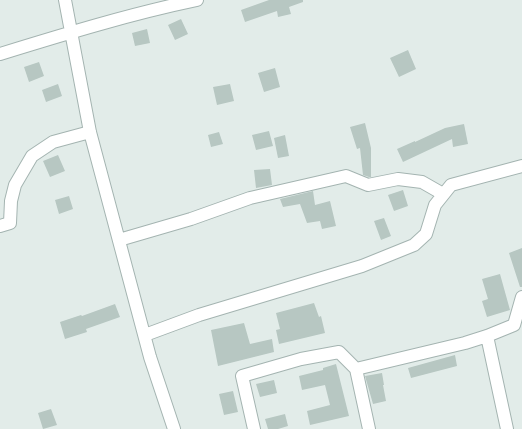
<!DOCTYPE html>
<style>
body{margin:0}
canvas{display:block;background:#e2ece9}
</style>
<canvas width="522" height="429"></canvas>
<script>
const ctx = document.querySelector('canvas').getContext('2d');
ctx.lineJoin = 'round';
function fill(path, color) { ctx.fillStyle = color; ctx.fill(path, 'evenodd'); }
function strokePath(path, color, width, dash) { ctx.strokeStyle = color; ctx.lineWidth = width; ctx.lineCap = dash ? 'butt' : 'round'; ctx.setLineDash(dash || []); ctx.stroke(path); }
const building = new Path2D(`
 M 269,0 L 303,0 L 303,2 L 289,7 L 291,14 L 278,17 L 277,11 L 245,22 L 241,10 Z
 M 181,19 L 188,34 L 175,40 L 168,25 Z
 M 147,29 L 150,43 L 135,46 L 132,33 Z
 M 408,50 L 416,69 L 399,77 L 390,58 Z
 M 39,62 L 44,76 L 29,82 L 24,67 Z
 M 275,68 L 280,87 L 264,92 L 258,73 Z
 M 58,84 L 62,96 L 46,102 L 42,90 Z
 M 230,84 L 234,101 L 217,105 L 213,87 Z
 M 365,123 L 371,148 L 371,177 L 369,177 L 363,175 L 360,148 L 357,149 L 350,127 Z
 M 464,124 L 468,144 L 453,147 L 452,139 L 403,162 L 397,149 L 415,141 L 415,142 L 445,128 Z
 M 269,131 L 273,146 L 256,150 L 252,135 Z
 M 219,132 L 223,144 L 211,147 L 208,135 Z
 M 285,135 L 289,156 L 278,158 L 274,138 Z
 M 58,155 L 65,171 L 50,177 L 43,161 Z
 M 270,169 L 272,185 L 256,188 L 254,170 Z
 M 403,190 L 408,206 L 394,211 L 388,195 Z
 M 313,191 L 315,205 L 330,201 L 336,226 L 322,229 L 320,221 L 307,223 L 300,204 L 283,207 L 280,199 Z
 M 69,196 L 73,209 L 59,214 L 55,200 Z
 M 384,218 L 391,236 L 381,240 L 374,221 Z
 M 522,248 L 522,287 L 520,287 L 509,253 Z
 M 500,274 L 510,310 L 487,317 L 482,301 L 488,299 L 482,279 Z
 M 314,303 L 319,317 L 321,316 L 325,333 L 279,344 L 276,330 L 280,329 L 276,313 Z
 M 115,304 L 120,317 L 86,329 L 87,332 L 65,339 L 60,322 L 81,315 L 82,316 Z
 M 244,323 L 250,344 L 272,339 L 274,352 L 218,366 L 211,330 Z
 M 455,355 L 457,366 L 411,378 L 408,368 Z
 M 336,364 L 349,416 L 310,425 L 307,411 L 330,405 L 325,385 L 302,390 L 299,376 L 323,370 L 323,368 Z
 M 382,373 L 384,385 L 383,385 L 386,401 L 373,404 L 365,376 Z
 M 274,380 L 277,393 L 260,397 L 256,384 Z
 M 233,391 L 238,412 L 224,415 L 219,394 Z
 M 51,409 L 57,425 L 43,429 L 38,413 Z
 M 285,414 L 288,426 L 278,429 L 268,429 L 265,419 Z`);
const minor = new Path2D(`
 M 65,0 L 90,132 L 150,357 L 174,429
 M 0,54 C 65,34 130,14 197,0
 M 0,226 L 10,223 L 11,201 L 15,185 L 32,156 L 53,142 L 90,132
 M 119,240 L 191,219 L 250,198 L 346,176 L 368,185 L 398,179 L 422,182 L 443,194
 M 145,335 L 199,315 L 362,266 L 414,245 L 426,234 L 435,205 L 451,185 L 522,166
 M 487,336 L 507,429
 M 356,369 L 465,343 L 487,336 L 514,325 L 522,297
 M 254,429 L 242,376 L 301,359 L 339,352 L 356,369 L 369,429`);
fill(building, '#b7c7c2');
strokePath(minor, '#a4b4b1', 14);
strokePath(minor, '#fff', 12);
</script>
